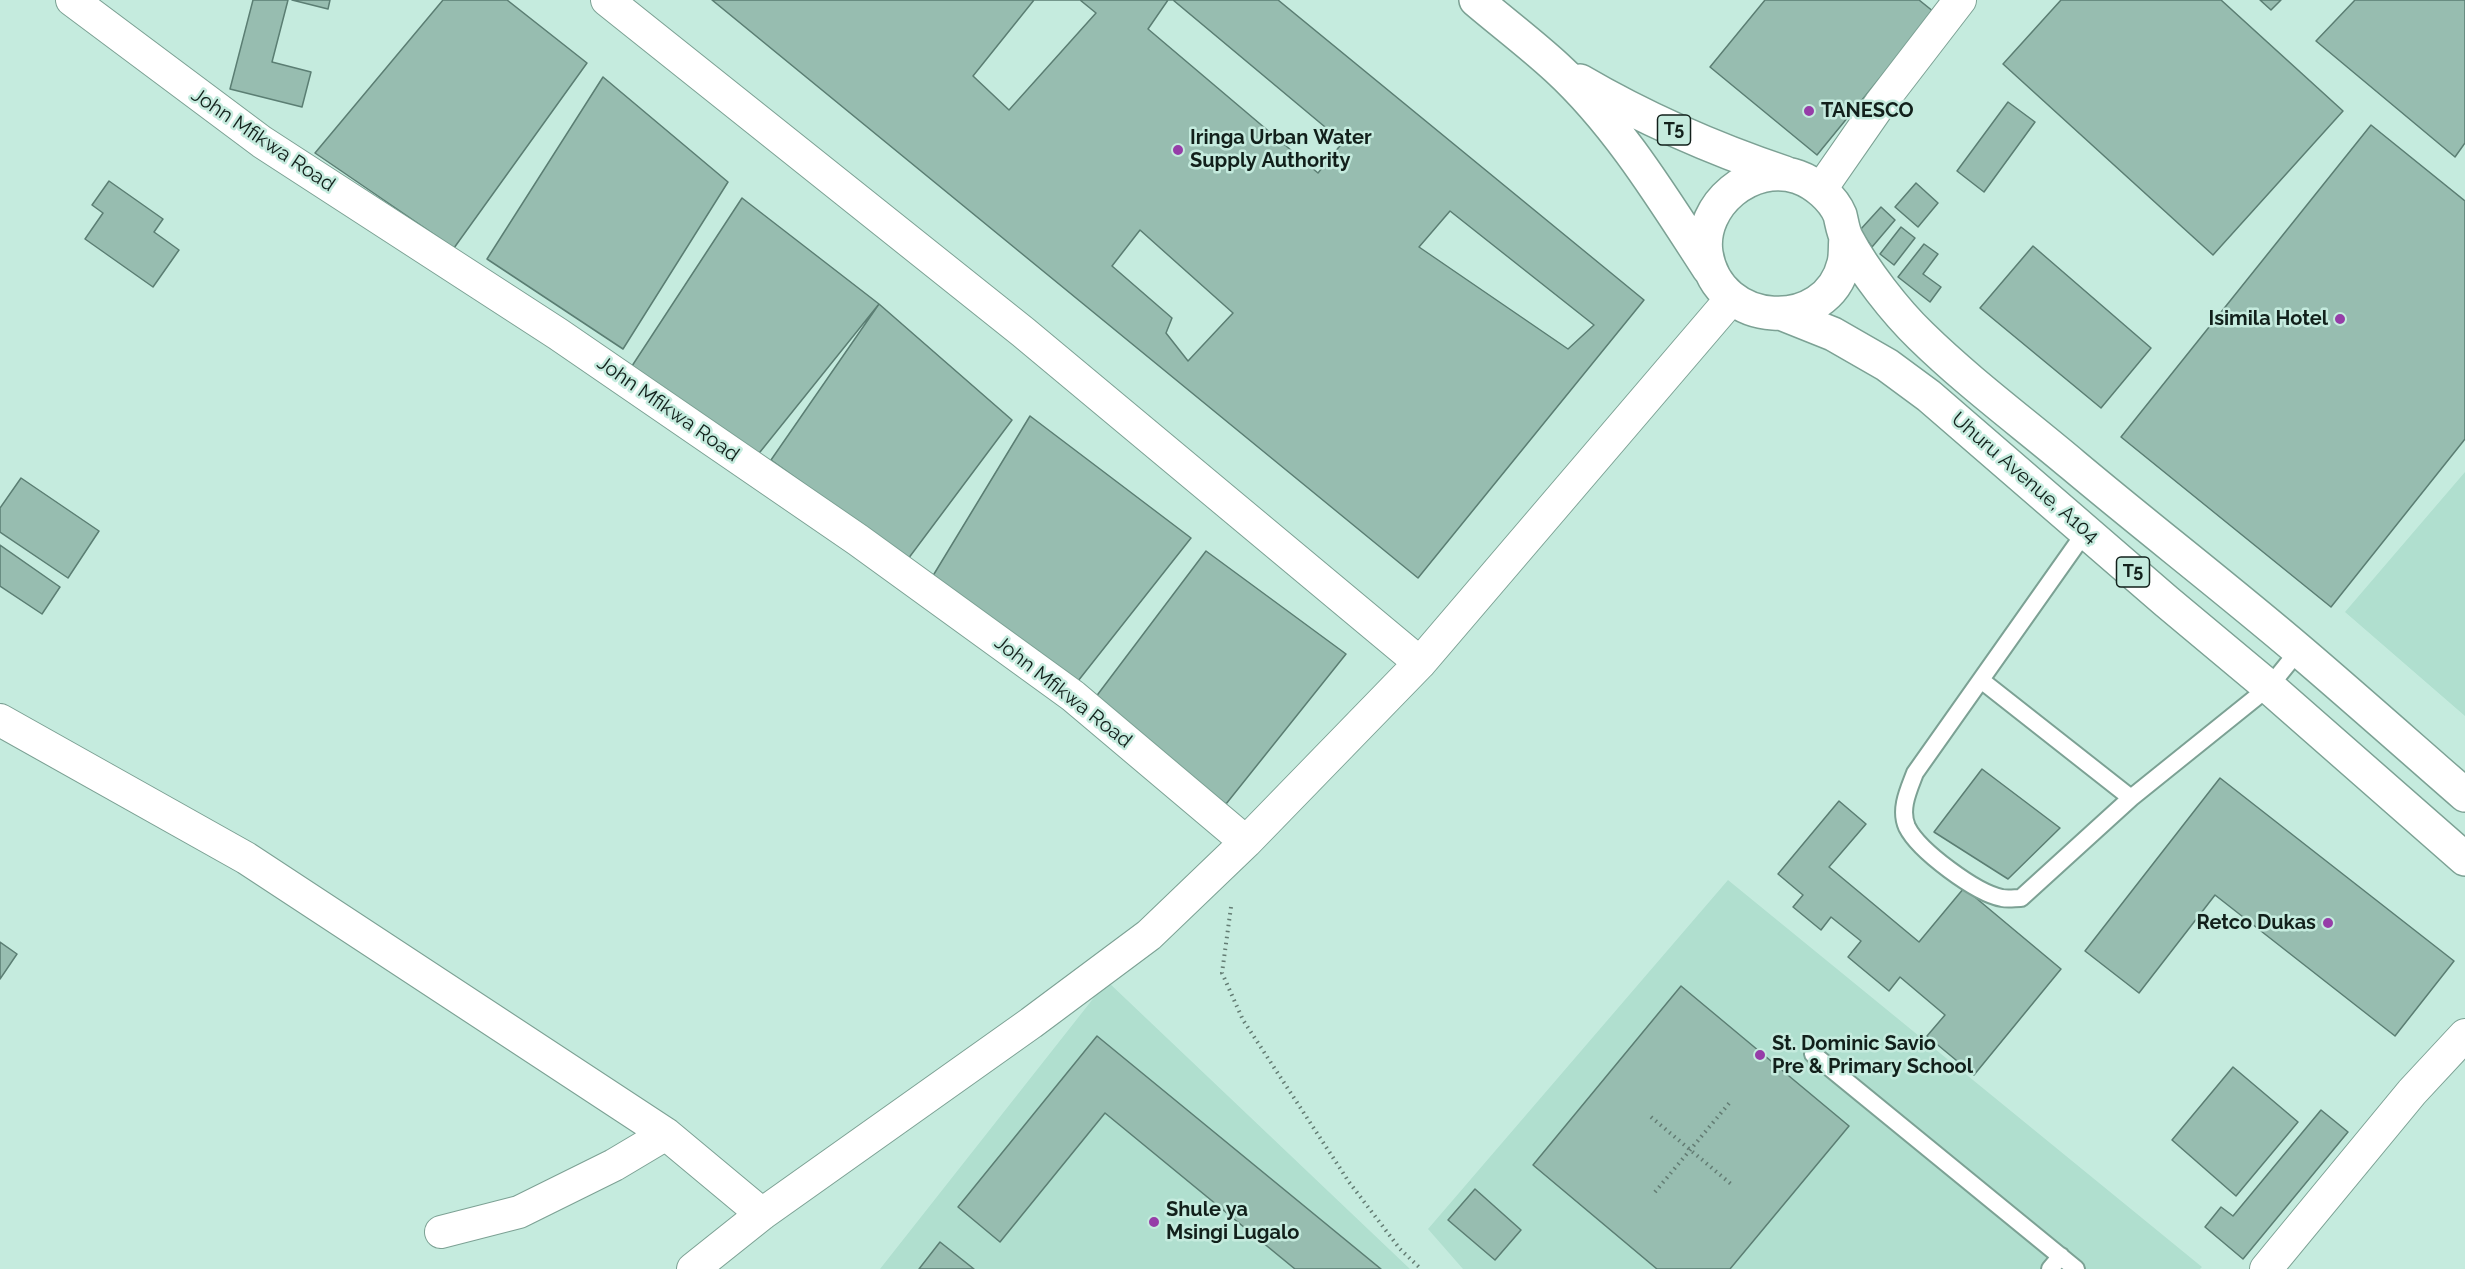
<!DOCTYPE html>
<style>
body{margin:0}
canvas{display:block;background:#c5ebde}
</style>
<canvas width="2465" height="1269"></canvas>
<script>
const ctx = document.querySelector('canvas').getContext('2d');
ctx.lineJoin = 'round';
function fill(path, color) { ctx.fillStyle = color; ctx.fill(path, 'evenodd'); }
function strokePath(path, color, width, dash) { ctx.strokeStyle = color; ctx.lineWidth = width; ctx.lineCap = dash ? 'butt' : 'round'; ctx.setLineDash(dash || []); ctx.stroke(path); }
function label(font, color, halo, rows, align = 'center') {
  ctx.font = font + ' Raleway,sans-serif'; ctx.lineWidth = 5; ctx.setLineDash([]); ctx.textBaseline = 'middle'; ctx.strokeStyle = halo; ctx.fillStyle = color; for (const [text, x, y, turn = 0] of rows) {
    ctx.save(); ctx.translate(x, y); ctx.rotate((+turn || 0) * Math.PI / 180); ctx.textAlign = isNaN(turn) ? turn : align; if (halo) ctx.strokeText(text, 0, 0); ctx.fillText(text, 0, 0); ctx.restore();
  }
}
const built = new Path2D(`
 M 2465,472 L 2465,716 L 2345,612 Z
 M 1728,880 L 2202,1267 L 2200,1269 L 1463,1269 L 1428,1229 Z
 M 1107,981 L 1410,1269 L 880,1269 Z`);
const building = new Path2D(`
 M 253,0 L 288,0 L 272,62 L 311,72 L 302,107 L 230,89 Z
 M 292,0 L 330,0 L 328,9 Z
 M 443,0 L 507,0 L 587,63 L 454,248 L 315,153 Z
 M 712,0 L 1278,0 L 1644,300 L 1418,578 Z
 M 1034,0 L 1080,0 L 1096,13 L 1009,110 L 973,76 Z
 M 1168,0 L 1173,0 L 1343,142 L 1318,173 L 1148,29 Z
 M 1765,0 L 1919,0 L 1934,12 L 1817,155 L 1710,67 Z
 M 2061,0 L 2221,0 L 2343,111 L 2213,255 L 2003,64 Z
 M 2260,0 L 2281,0 L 2271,10 Z
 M 2355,0 L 2465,0 L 2465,143 L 2455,157 L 2316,41 Z
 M 603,77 L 728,182 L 623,349 L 487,259 Z
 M 2008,102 L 2035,122 L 1984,192 L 1957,171 Z
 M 2371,125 L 2465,201 L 2465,439 L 2331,607 L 2121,437 Z
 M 109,181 L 163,219 L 154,232 L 179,250 L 153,287 L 85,239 L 103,213 L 92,205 Z
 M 1916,183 L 1938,203 L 1918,227 L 1895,207 Z
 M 742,198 L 879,304 L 756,457 L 630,369 Z
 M 1881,207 L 1895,220 L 1872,247 L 1860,230 Z
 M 1450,211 L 1594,325 L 1568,349 L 1419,247 Z
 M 1901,227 L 1915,238 L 1894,265 L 1880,254 Z
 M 1140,230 L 1233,313 L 1188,361 L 1166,333 L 1172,318 L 1112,266 Z
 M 1924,244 L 1938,254 L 1923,274 L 1941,287 L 1930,302 L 1898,277 Z
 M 2033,246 L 2151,348 L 2101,408 L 1980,308 Z
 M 879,304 L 1012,420 L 908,559 L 771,460 Z
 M 1030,416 L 1191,538 L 1078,681 L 931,579 Z
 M 21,478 L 99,531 L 68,578 L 0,532 L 0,508 Z
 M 0,545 L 60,587 L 42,614 L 0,586 Z
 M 1206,551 L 1346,654 L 1226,804 L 1092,702 Z
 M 1982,769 L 2060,828 L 2008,879 L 1934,832 Z
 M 2220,778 L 2454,961 L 2395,1036 L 2215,895 L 2139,993 L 2085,951 Z
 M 1839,801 L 1866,824 L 1829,867 L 1919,942 L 1964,888 L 2061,969 L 1974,1075 L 1927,1036 L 1945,1015 L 1900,977 L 1889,991 L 1848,957 L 1861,941 L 1831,917 L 1821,930 L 1793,907 L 1803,895 L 1778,874 Z
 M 0,942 L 17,954 L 0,979 Z
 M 1681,986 L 1849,1126 L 1730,1269 L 1657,1269 L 1533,1165 Z
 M 1097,1036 L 1381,1269 L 1295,1269 L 1105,1113 L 1000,1242 L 958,1207 Z
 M 2233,1067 L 2298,1122 L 2236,1196 L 2172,1140 Z
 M 2321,1110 L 2348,1132 L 2243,1259 L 2205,1227 L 2221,1207 L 2233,1216 Z
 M 1475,1189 L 1521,1230 L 1495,1260 L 1448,1220 Z
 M 940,1242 L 974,1269 L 919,1269 Z`);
const path = new Path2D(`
 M 1231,907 L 1222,973 L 1243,1020 L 1349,1182 L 1400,1249 L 1421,1269
 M 1651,1117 L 1731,1184
 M 1655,1192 L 1731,1101`);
const service = new Path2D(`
 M 2086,531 L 1915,773 C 1909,789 1899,809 1907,827 C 1919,851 1976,893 2002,898 C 2008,899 2015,898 2021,898 L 2131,798 L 2269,687 L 2299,650
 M 1981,680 L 2131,798
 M 1813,1054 L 2076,1269
 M 2050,1269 L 2061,1256`);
const minor = new Path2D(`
 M 72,0 L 262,142 L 558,334 L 858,540 L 1073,696 L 1246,842
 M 607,0 L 1023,332 L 1420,663
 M 1821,189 L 1880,104 L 1960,0
 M 0,720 L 246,858 L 666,1134 L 762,1214
 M 441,1232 L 519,1212 L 614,1165 L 666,1134
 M 693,1269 L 762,1214 L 1031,1023 L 1149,935 L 1246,842 L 1420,663 L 1731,299
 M 2266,1269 L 2412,1092 L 2465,1035`);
const trunk = new Path2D(`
 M 1476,0 C 1503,23 1531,44 1557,68 C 1618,124 1664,200 1709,269
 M 1580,81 C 1645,119 1714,149 1785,173
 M 1846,237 C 1845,245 1846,255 1844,263 C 1827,334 1718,329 1706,253 C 1699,205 1752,161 1798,177 C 1815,183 1833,198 1840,215 C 1842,223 1843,232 1847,239 C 1864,271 1895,311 1921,336 C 1968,382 2022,422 2073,465 C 2148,528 2226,588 2301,652 C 2356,699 2410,747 2465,795
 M 1783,314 L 1833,334 L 1887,365 L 1929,396 L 2166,601 L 2269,687 L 2465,859`);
const markers = [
 [1809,111,6,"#963da8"],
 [1178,150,6,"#963da8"],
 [2340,319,6,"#963da8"],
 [2328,923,6,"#963da8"],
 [1760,1055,6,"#963da8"],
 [1154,1222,6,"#963da8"]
];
const shields = [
 [1674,130,33],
 [2133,572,33]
];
const shieldNames = [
 ["T5",1674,130],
 ["T5",2133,572]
];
const poiNames = [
 ["TANESCO",1821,111],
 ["Iringa Urban Water",1190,138],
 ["Supply Authority",1190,161],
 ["Isimila Hotel",2328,319,"right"],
 ["Retco Dukas",2316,923,"right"],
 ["St. Dominic Savio",1772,1044],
 ["Pre & Primary School",1772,1067],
 ["Shule ya",1166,1210],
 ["Msingi Lugalo",1166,1233]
];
const streetNames = [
 ["John Mfikwa Road",263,140,34],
 ["John Mfikwa Road",668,409,35],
 ["Uhuru Avenue, A104",2025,478,41],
 ["John Mfikwa Road",1063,692,38]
];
fill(built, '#b0dfcf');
fill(building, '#97bdb0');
strokePath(building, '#5b7e73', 1.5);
strokePath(service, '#7ca194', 20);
strokePath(minor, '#7ca194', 34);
strokePath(trunk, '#7ca194', 36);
strokePath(path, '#637c73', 4, [1.5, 4.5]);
strokePath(service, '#fff', 16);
strokePath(minor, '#fff', 32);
strokePath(trunk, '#fff', 33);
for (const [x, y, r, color] of markers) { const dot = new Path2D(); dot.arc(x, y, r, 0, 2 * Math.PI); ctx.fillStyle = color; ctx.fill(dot); strokePath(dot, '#c5ebde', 2); }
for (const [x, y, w] of shields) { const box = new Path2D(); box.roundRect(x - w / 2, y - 15, w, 30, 4.5); ctx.fillStyle = '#c5ebde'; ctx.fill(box); strokePath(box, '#12201b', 1.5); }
label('bold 18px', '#12201b', null, shieldNames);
label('bold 20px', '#12201b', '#c5ebde', poiNames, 'left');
label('20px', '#12201b', '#c5ebde', streetNames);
</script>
